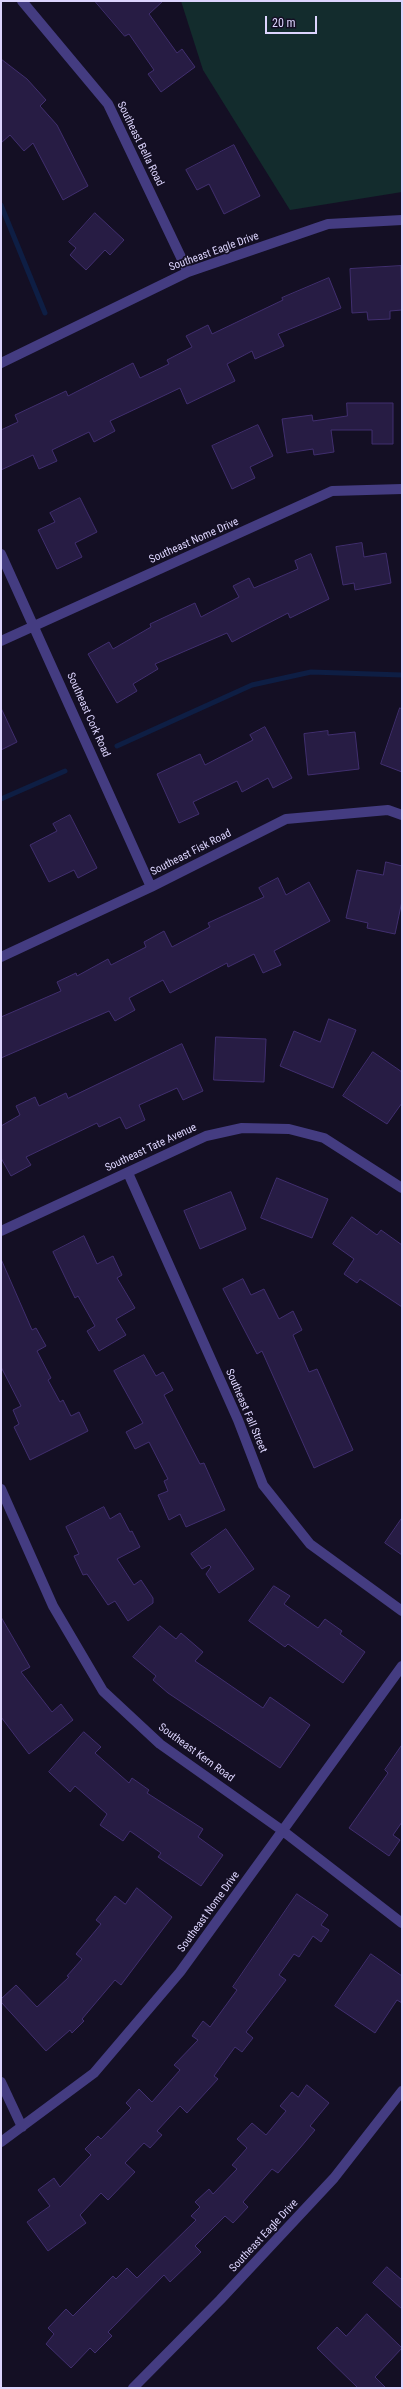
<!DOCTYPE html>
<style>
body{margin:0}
#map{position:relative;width:403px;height:2389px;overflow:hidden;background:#140f24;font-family:"Roboto Condensed",sans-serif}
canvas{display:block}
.frame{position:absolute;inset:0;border:2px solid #dcd4fd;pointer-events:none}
.scale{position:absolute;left:265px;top:16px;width:52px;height:18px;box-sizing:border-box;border:2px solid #dcd4fd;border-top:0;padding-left:5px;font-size:12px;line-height:14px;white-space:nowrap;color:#dcd4fd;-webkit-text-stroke:3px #140f24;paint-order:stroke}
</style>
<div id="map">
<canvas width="403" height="2389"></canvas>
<div class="frame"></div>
<div class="scale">20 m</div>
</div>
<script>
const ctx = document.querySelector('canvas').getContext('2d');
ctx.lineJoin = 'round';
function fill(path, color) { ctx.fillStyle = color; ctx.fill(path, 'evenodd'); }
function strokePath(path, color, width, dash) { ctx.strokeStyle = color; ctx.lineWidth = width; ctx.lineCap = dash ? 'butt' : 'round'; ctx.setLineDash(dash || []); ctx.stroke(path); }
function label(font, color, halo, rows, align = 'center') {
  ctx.font = font + ' "Roboto Condensed",sans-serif'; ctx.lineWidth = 3.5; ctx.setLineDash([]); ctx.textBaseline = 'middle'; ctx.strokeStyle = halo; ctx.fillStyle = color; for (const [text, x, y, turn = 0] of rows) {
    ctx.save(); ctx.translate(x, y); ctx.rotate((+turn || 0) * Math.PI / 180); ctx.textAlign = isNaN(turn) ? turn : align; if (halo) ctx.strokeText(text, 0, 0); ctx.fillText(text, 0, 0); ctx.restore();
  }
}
const green = new Path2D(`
 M 181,1 L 402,1 L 402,192 L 290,210 L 203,70 Z`);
const stream = new Path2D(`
 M 1,205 L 45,313
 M 117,746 L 252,685 L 311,672 L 402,675
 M 1,799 L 65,771`);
const building = new Path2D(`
 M 95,1 L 163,1 L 149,14 L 177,53 L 182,49 L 195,67 L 161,92 L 148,74 L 154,70 L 129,34 L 125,36 Z
 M 1,59 L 27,79 L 46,100 L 40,106 L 57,125 L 88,186 L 63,200 L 33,143 L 24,151 L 10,135 L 1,143 Z
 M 234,145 L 260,196 L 224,214 L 209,184 L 197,190 L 186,170 Z
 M 95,213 L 124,240 L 110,255 L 105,250 L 86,270 L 70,255 L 76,248 L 69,242 Z
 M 401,266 L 402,310 L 390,311 L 390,319 L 368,320 L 367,312 L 352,313 L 350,269 Z
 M 329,278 L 341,308 L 278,334 L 284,346 L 255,359 L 252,351 L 227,364 L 235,381 L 187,404 L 180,388 L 110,421 L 115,431 L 94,442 L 89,432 L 52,450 L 57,461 L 39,469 L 33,455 L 1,470 L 1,430 L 18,422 L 15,415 L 66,391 L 68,396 L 133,363 L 140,378 L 169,364 L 167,360 L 192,347 L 186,336 L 208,325 L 212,334 L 283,300 L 282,298 Z
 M 347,403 L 393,403 L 393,444 L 372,444 L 372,430 L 331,430 L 334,452 L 314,455 L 313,449 L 287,453 L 282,419 L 312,415 L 313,421 L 347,416 Z
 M 258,425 L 273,456 L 250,467 L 255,478 L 232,489 L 212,446 Z
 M 80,498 L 97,532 L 75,543 L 82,557 L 57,569 L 38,530 L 55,522 L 50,513 Z
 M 362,543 L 364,557 L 386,553 L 391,583 L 355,590 L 354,583 L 343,585 L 336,547 Z
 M 311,554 L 329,599 L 290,618 L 288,613 L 232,642 L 227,633 L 155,664 L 158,669 L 133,684 L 137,691 L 117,703 L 88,654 L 109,642 L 113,649 L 151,627 L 150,624 L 195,603 L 201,617 L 239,597 L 233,586 L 249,578 L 254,588 L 298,569 L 295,561 Z
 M 1,708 L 17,742 L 1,750 Z
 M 400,708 L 402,709 L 402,772 L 381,764 Z
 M 265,727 L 292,778 L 273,788 L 268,778 L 242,792 L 237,781 L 193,802 L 199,814 L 179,823 L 157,774 L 200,754 L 205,765 L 253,740 L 250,735 Z
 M 328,731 L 328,735 L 355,732 L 359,769 L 308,775 L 304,734 Z
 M 70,815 L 97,868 L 78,878 L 74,870 L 49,882 L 30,845 L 57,831 L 53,824 Z
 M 386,862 L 402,866 L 402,901 L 395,934 L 367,928 L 368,923 L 346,918 L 357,870 L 383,875 Z
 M 278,878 L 286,895 L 309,882 L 330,921 L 274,951 L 281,965 L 263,973 L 254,954 L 228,967 L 227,963 L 170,993 L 163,980 L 129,998 L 135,1010 L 115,1021 L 109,1011 L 1,1058 L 1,1017 L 61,991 L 57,982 L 76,973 L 77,976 L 108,959 L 111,965 L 146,947 L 144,942 L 164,931 L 172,947 L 210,927 L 208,923 L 264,897 L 259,888 Z
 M 329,1019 L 356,1030 L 333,1088 L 280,1066 L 294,1031 L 320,1042 Z
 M 216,1037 L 266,1039 L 264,1082 L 214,1080 Z
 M 182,1044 L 203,1091 L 183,1100 L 177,1088 L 139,1105 L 145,1120 L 126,1129 L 120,1117 L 99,1127 L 97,1123 L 26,1157 L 31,1165 L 11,1176 L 1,1158 L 1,1126 L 20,1115 L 16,1106 L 35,1097 L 39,1106 L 66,1093 L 68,1098 Z
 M 373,1052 L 402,1072 L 402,1103 L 387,1124 L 343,1096 Z
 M 277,1178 L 328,1199 L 312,1238 L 261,1218 Z
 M 231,1192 L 246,1229 L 200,1249 L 184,1211 Z
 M 352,1217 L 377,1235 L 381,1230 L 402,1245 L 402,1307 L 360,1279 L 357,1283 L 344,1274 L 354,1259 L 333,1244 Z
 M 84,1236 L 97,1264 L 113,1256 L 122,1275 L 117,1278 L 135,1308 L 116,1319 L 126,1335 L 99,1351 L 87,1331 L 95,1326 L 78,1296 L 75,1298 L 53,1252 Z
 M 1,1259 L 32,1330 L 36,1328 L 46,1346 L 37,1351 L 51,1378 L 48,1380 L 60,1402 L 63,1400 L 71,1416 L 79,1412 L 88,1431 L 30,1460 L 14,1427 L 19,1424 L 13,1410 L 21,1406 L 1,1367 Z
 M 243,1279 L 251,1295 L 264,1289 L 279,1319 L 293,1311 L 302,1330 L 293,1335 L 309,1372 L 317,1369 L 353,1450 L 314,1468 L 262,1351 L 257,1354 L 223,1289 Z
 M 144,1355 L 156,1376 L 163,1372 L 173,1390 L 164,1395 L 200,1464 L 204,1463 L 225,1510 L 186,1527 L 180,1514 L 169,1520 L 158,1495 L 168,1491 L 164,1481 L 168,1479 L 149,1442 L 135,1449 L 126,1432 L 143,1423 L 114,1371 Z
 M 104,1507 L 110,1519 L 120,1513 L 130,1532 L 132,1531 L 140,1547 L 117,1559 L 134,1585 L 141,1580 L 153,1598 L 153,1603 L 128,1621 L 115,1601 L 108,1605 L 87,1574 L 83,1575 L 74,1556 L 79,1554 L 66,1527 Z
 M 402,1518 L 402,1555 L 385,1543 Z
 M 226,1529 L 254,1569 L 219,1593 L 206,1574 L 211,1567 L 209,1565 L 202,1569 L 191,1554 Z
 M 274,1586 L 290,1596 L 284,1604 L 318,1628 L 325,1619 L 342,1631 L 340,1634 L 365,1652 L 343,1683 L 288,1644 L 285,1647 L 249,1621 Z
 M 1,1617 L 30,1667 L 21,1672 L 52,1712 L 61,1704 L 73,1720 L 29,1754 L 1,1717 Z
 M 160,1626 L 176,1639 L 181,1633 L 203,1652 L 195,1661 L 263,1708 L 270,1697 L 310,1725 L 280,1768 L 168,1693 L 153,1680 L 156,1676 L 133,1657 Z
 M 84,1732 L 101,1747 L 95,1753 L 129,1783 L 132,1778 L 149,1790 L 147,1793 L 203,1829 L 198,1837 L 223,1855 L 201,1886 L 158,1857 L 161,1853 L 130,1831 L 123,1841 L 100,1825 L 107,1814 L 75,1786 L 70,1792 L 49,1772 Z
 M 402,1745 L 402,1822 L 393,1835 L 400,1840 L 389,1856 L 349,1828 L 388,1773 L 385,1770 Z
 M 137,1888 L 172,1917 L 121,1985 L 115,1980 L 82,2019 L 84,2021 L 72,2033 L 70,2030 L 46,2051 L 1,2002 L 1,1999 L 16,1985 L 37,2007 L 69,1977 L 67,1976 L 82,1959 L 76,1954 L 101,1924 L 96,1920 L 115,1896 L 125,1904 Z
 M 297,1894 L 328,1915 L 321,1925 L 329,1930 L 321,1942 L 313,1936 L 299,1957 L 294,1954 L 279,1975 L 286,1980 L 246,2032 L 253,2038 L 242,2052 L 235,2047 L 214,2076 L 218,2079 L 187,2113 L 180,2106 L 157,2131 L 162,2135 L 150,2148 L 144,2143 L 125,2163 L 135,2172 L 108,2200 L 101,2193 L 80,2215 L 86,2223 L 48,2251 L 27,2222 L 50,2206 L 38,2190 L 54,2178 L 60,2187 L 91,2155 L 85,2149 L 98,2136 L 101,2139 L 131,2108 L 126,2103 L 139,2089 L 152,2102 L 180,2070 L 174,2065 L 198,2040 L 192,2036 L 203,2021 L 210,2027 L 237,1990 L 233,1987 Z
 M 371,1954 L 402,1976 L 402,2003 L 397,2000 L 375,2033 L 335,2006 Z
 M 307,2085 L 329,2103 L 310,2126 L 315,2130 L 300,2148 L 278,2173 L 272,2169 L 243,2202 L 248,2207 L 233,2223 L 225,2216 L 195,2246 L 201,2252 L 170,2282 L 164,2275 L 108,2332 L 112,2336 L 95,2353 L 90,2348 L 71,2368 L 46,2344 L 54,2334 L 48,2328 L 66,2309 L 73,2316 L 113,2276 L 116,2279 L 127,2268 L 137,2278 L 196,2220 L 191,2216 L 200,2207 L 195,2202 L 209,2189 L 213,2194 L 237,2169 L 232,2165 L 247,2148 L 237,2139 L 252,2123 L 266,2135 L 286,2111 L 280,2106 L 292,2092 L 298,2097 Z
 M 387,2267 L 402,2280 L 402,2309 L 373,2283 Z
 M 367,2314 L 402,2348 L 375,2377 L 386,2388 L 358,2388 L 317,2348 L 337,2327 L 346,2336 Z`);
const street = new Path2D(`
 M 22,1 L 108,104 L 188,272
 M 1,363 L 188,272 L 328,224 L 402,220
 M 1,554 L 151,887
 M 1,641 L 332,491 L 402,489
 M 1,957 L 151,887 L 286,819 L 388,810 L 402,815
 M 128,1173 L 238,1420 L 263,1485 L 310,1544 L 402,1611
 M 1,1231 L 206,1136 L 242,1128 L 289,1129 L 324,1138 L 402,1188
 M 1,1489 L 53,1606 L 103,1691 L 160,1744 L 283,1831 L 402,1923
 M 1,2082 L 22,2127
 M 1,2142 L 94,2073 L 180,1972 L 402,1666
 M 133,2388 L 220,2300 L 334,2178 L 402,2091`);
const streetNames = [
 ["Southeast Bella Road",140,144,64],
 ["Southeast Eagle Drive",214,252,-20],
 ["Southeast Nome Drive",194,541,-24],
 ["Southeast Cork Road",88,715,66],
 ["Southeast Fisk Road",191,853,-27],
 ["Southeast Tate Avenue",151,1148,-25],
 ["Southeast Fall Street",246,1411,67],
 ["Southeast Kern Road",196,1753,36],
 ["Southeast Nome Drive",209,1912,-54],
 ["Southeast Eagle Drive",264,2236,-47]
];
fill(green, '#132c2d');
strokePath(stream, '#0e1e44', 5);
fill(building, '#271c44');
strokePath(building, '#412f6f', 1);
strokePath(street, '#443c81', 10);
label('11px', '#dcd4fd', '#140f24', streetNames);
</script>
